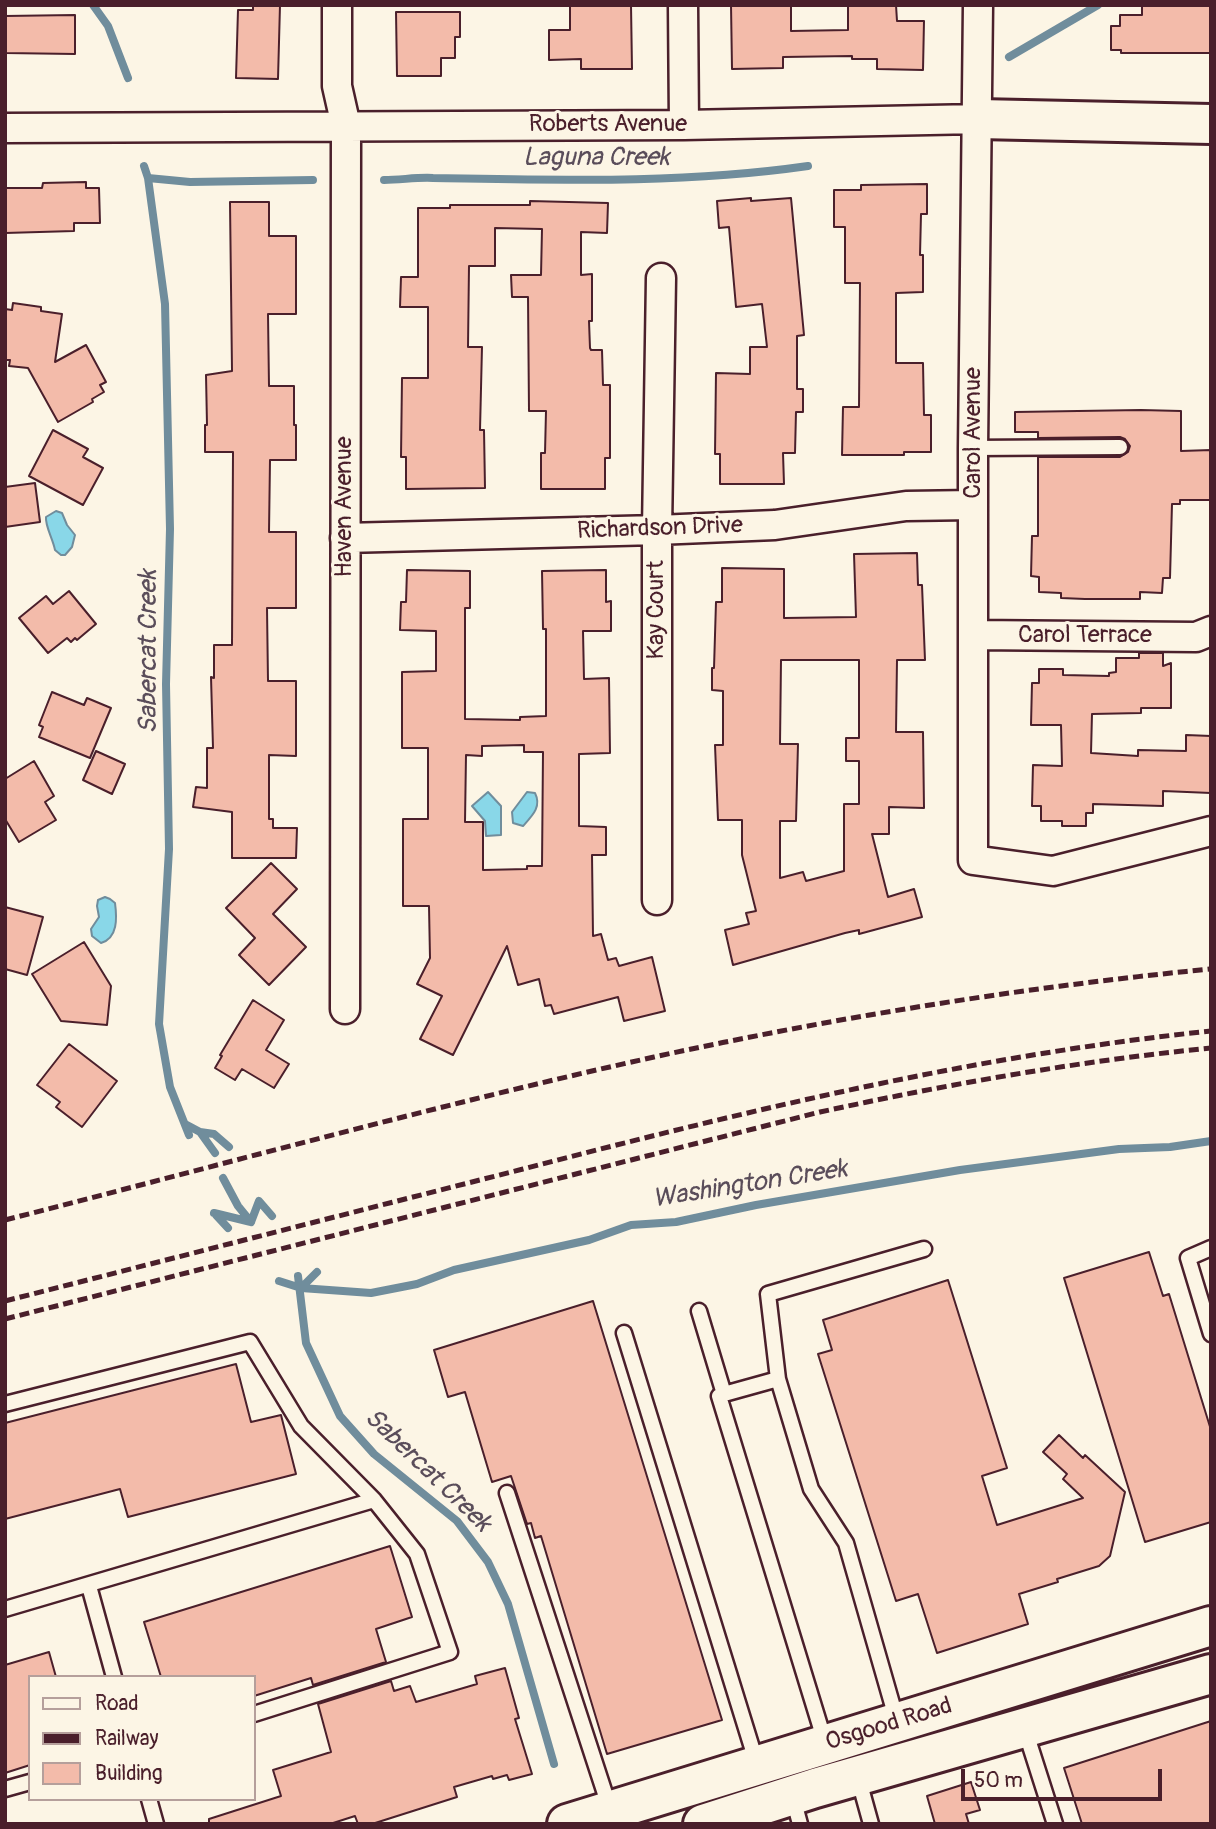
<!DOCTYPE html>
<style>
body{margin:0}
#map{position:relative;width:1216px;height:1829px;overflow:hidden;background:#fcf5e5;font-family:Pangolin,sans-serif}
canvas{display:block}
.frame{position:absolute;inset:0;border:7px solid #4a1f2b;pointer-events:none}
.legend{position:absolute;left:28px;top:1675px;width:228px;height:126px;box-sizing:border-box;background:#fcf5e5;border:2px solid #b59f9b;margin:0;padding:9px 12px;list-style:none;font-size:21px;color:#4a1f2b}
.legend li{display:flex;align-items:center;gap:14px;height:35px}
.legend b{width:35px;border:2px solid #b59f9b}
.scale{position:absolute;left:961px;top:1769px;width:201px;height:32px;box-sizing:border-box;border:4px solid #4a1f2b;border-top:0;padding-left:9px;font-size:21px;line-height:24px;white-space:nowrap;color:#4a1f2b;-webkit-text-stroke:5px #fcf5e5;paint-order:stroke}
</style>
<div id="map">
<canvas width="1216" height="1829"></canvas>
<div class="frame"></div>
<ul class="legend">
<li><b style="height:9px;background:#fcf5e5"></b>Road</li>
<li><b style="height:9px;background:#4a1f2b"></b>Railway</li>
<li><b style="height:19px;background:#f3bbaa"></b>Building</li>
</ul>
<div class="scale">50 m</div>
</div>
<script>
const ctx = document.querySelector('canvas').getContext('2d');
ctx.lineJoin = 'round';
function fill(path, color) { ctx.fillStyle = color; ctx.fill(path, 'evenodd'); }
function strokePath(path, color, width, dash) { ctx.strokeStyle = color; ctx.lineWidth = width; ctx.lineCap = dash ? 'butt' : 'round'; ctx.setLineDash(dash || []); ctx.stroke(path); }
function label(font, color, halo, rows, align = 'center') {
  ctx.font = font + ' Pangolin,sans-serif'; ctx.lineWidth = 6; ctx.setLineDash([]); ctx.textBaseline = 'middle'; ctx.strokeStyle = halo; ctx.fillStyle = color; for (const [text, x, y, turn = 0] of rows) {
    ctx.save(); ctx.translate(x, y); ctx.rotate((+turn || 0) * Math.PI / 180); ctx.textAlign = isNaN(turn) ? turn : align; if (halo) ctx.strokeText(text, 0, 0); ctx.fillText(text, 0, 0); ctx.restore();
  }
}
const water = new Path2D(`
 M 56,511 L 62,513 L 67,525 L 75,535 L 72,547 L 65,555 L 61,555 L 55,550 C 53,539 45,526 46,517 Z
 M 488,792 L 501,806 L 501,835 L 486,836 L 485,821 L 472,806 Z
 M 527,792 L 535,793 C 542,807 532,816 523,826 L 513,823 L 512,812 Z
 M 105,897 L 110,899 L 115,903 C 117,918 118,938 101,943 L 92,936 L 91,929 L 99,917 L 97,906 L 98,900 Z`);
const stream = new Path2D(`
 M 93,5 L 108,26 L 128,78
 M 1009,57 L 1098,5
 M 144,166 L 148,178 L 165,304 L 170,529 L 166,684 L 169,849 L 159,1024 L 170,1087 L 189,1135
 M 148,178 L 190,182 L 313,180
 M 384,180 C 401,180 417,177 433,178 C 558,180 683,184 808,166
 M 185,1124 L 200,1132 L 214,1134 L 229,1147
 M 200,1132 L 215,1153
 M 223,1178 L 238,1206 L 251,1222
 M 214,1213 L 251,1222
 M 216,1215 L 228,1228
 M 251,1222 L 259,1201 L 272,1216
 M 298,1276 L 306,1343 L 340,1416 L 374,1454 L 457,1521 L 488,1562 L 508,1604 L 554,1764
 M 279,1281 L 301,1288 L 371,1293 L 417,1284 L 454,1270 L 589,1240 L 631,1225 L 676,1222 L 756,1205 L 960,1170 L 1119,1149 L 1170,1147 L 1211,1141
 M 301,1288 L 317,1272`);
const building = new Path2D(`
 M 253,5 L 280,5 L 278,79 L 236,78 L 238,10 L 253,10 Z
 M 570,5 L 631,5 L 632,69 L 581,69 L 581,59 L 549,60 L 549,30 L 570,30 Z
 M 731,5 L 791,5 L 791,31 L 848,30 L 848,5 L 896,5 L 897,21 L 924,21 L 923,70 L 877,69 L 877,59 L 852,59 L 852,56 L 783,57 L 783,68 L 732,69 Z
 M 1142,5 L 1211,5 L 1211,53 L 1121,53 L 1121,50 L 1111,50 L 1111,26 L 1120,26 L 1120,15 L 1142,15 Z
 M 396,12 L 460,12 L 460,37 L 455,37 L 455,58 L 441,58 L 441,76 L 397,76 Z
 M 75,15 L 75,54 L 5,53 L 5,16 Z
 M 86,182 L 86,188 L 99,188 L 100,223 L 74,223 L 74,231 L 5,233 L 5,188 L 42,188 L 43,183 Z
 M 927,184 L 927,214 L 921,214 L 920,255 L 923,255 L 923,292 L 896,293 L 896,363 L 923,363 L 924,415 L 931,415 L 931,452 L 904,452 L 904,455 L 842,455 L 843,407 L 859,407 L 860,283 L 845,283 L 845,227 L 834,227 L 834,190 L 861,190 L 861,185 Z
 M 751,198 L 751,201 L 791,198 L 804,335 L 797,336 L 797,389 L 803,389 L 803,412 L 796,412 L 795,453 L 783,453 L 784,484 L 720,484 L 720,454 L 715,454 L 716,373 L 750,374 L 750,347 L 767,347 L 762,304 L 736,307 L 729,227 L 719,228 L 717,201 Z
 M 530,201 L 608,203 L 607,233 L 581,232 L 581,275 L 592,274 L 592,321 L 589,321 L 590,348 L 591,350 L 602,350 L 603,385 L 610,385 L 610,458 L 605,458 L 605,489 L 541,489 L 541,453 L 545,453 L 546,411 L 529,411 L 528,297 L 512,297 L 511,275 L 541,275 L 542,229 L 495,228 L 495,266 L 469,266 L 468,347 L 482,347 L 480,430 L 484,430 L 485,488 L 406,489 L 406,457 L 401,457 L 402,378 L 428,378 L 428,307 L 400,307 L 401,277 L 418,277 L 418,208 L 450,208 L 450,205 L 530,205 Z
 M 230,202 L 269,202 L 269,236 L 296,236 L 296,314 L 268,314 L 269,386 L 294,386 L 294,425 L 296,425 L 296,460 L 270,460 L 269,532 L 296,532 L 296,608 L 267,608 L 268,681 L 296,681 L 296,756 L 269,755 L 269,819 L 273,819 L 273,828 L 297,828 L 296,858 L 232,858 L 232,812 L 193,807 L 196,787 L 207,788 L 207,748 L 213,748 L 211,677 L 214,678 L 214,645 L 232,645 L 233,452 L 205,452 L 205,425 L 207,425 L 206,375 L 232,371 Z
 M 13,303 L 41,307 L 41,311 L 62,314 L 55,362 L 86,345 L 106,382 L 100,385 L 104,392 L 92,399 L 93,402 L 58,422 L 28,368 L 9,366 L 10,360 L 5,360 L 5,309 L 12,310 Z
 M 1141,410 L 1181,411 L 1181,451 L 1211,450 L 1211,500 L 1180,500 L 1180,504 L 1172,504 L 1170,578 L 1163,578 L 1162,593 L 1140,592 L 1140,599 L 1085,599 L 1061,598 L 1061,593 L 1039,592 L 1039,577 L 1031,576 L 1032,536 L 1038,536 L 1038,457 L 1120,457 L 1128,452 L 1130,446 L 1125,439 L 1120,437 L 1038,438 L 1038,432 L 1015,432 L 1015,412 Z
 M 53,430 L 88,449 L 83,457 L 103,468 L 83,505 L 29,476 Z
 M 35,483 L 40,522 L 5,527 L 5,487 Z
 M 917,553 L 918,585 L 922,585 L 925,660 L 897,660 L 896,732 L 923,732 L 924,808 L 889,807 L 889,834 L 872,834 L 888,897 L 914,889 L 922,917 L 859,934 L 859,930 L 845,933 L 733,965 L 725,930 L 749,924 L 746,913 L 756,911 L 742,855 L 742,820 L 718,820 L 715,745 L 723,745 L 723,691 L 712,690 L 712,668 L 714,668 L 716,602 L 722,602 L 722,568 L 784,569 L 784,618 L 856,617 L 854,554 ZM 781,660 L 859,660 L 859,738 L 846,738 L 846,761 L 859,761 L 859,804 L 844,804 L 844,871 L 806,881 L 803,872 L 780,878 L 780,821 L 796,821 L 798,744 L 780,744 Z
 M 407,570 L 470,571 L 470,608 L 465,608 L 465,719 L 520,720 L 520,717 L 546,716 L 546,629 L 543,629 L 542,571 L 606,570 L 606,602 L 611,601 L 611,631 L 583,631 L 584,679 L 609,678 L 610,753 L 579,754 L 579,826 L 606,827 L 606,855 L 592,855 L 593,936 L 601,934 L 608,960 L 616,958 L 619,966 L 652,957 L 665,1011 L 624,1021 L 618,997 L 554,1014 L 551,1005 L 545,1006 L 539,979 L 518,985 L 507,946 L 453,1055 L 420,1039 L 442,996 L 417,984 L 430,958 L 429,906 L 403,906 L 403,819 L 428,819 L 428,748 L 402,748 L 402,672 L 436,671 L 436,631 L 400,630 L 401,602 L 406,602 ZM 524,745 L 524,752 L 543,752 L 542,866 L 527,866 L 527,869 L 483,870 L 483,822 L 465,822 L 466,755 L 482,756 L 482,746 Z
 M 69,591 L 96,624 L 77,640 L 75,638 L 71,642 L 67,638 L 48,653 L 19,618 L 46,596 L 53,604 Z
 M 1139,653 L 1163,653 L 1163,666 L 1171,663 L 1171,708 L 1141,708 L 1141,713 L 1092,714 L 1091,753 L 1138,756 L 1138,750 L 1186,751 L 1186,735 L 1211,736 L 1211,793 L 1163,791 L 1163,806 L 1093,804 L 1093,813 L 1086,813 L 1086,826 L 1062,826 L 1062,821 L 1041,821 L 1041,806 L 1032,806 L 1033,765 L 1062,766 L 1061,725 L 1031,725 L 1032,683 L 1039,683 L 1039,669 L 1063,669 L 1063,675 L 1109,676 L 1109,673 L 1116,672 L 1116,658 L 1139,658 Z
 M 52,692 L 84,705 L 87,698 L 111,708 L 90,758 L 39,737 L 43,727 L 39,725 Z
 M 96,751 L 125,764 L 112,794 L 83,780 Z
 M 34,761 L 54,796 L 45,802 L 56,820 L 19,842 L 5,819 L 5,779 Z
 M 271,863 L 297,889 L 273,914 L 306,947 L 269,985 L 239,955 L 255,938 L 226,908 Z
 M 5,907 L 43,917 L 27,975 L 5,969 Z
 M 84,942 L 111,986 L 107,1025 L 61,1021 L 32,974 Z
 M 253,1000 L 284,1020 L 266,1050 L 289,1064 L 274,1088 L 242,1069 L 235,1080 L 215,1068 L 222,1056 L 220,1055 Z
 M 69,1044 L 117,1081 L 82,1127 L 56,1107 L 60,1102 L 37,1085 Z
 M 1149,1252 L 1163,1296 L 1169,1294 L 1211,1430 L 1211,1522 L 1145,1542 L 1064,1278 Z
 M 948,1280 L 1007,1468 L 982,1476 L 997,1525 L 1083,1498 L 1063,1479 L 1067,1474 L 1043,1452 L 1059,1435 L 1083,1458 L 1085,1455 L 1125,1492 L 1110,1556 L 1099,1566 L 1057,1579 L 1058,1582 L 1019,1594 L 1028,1624 L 937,1653 L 918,1594 L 896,1601 L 818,1354 L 832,1350 L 823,1320 Z
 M 593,1301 L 722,1720 L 607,1754 L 541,1536 L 535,1538 L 531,1523 L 527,1524 L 511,1476 L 492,1482 L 465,1392 L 448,1397 L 434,1350 Z
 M 236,1364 L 251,1422 L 281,1415 L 296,1474 L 128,1517 L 120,1489 L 5,1519 L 5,1423 Z
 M 390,1546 L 412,1617 L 376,1629 L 386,1662 L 313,1685 L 311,1678 L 254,1696 L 254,1677 L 161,1677 L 144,1622 Z
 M 49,1652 L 56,1677 L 30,1677 L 30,1765 L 5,1773 L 5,1665 Z
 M 505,1668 L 519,1718 L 515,1719 L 532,1774 L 509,1780 L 507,1775 L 493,1779 L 492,1776 L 454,1787 L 457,1797 L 372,1824 L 358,1824 L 355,1816 L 330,1824 L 209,1824 L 209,1819 L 281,1796 L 273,1770 L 331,1752 L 318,1704 L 391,1681 L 394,1691 L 410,1686 L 416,1702 L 477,1684 L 475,1676 Z
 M 1211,1721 L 1211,1824 L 1082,1824 L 1064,1768 Z
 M 971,1782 L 980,1810 L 966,1814 L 969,1824 L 935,1824 L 927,1796 Z`);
const lane = new Path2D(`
 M 973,448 L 1120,447
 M 1211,1248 L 1188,1258 L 1211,1334
 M 699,1311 L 724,1394
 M 624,1333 L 757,1764
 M 778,1379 L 768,1294 L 924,1249
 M 5,1404 L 250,1342 L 301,1426 L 374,1500 L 417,1554 L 450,1652 L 254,1714
 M 507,1493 L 610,1809
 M 89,1586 L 114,1677
 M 5,1609 L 374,1500
 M 1025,1730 L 1055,1824
 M 825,1742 L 719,1396 L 724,1394 L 778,1379 L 811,1489 L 846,1543 L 897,1721
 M 858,1777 L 871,1824
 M 5,1789 L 30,1782
 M 793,1798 L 800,1824
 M 149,1799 L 156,1824`);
const street = new Path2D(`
 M 337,5 L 337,86 L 346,126 L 345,1009
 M 683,5 L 684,125
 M 978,5 L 973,448 L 973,860 L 1053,871 L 1211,831
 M 5,128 L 684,125 L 978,119
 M 345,538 L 657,530 L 775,525 L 906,506 L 973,505
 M 974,635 L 1196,637 L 1211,631
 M 657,900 L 657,530 L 661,278`);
const secondary = new Path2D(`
 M 978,119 L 1211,124
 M 567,1824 L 1211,1626
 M 703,1824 L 815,1788 L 1211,1674`);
const rail = new Path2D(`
 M 5,1220 C 221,1165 437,1105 654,1057 C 838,1017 1024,987 1211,969
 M 5,1301 C 178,1257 350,1213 523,1169 C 750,1110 977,1055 1211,1031
 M 5,1319 L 820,1112 C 949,1084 1079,1061 1211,1048`);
const streetNames = [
 ["Roberts Avenue",608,125],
 ["Carol Avenue",974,433,-90],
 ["Haven Avenue",345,507,-90],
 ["Richardson Drive",660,529,-2],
 ["Kay Court",657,610,-90],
 ["Carol Terrace",1085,636],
 ["Osgood Road",889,1725,-17]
];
const waterNames = [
 ["Laguna Creek",596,158],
 ["Sabercat Creek",149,652,-90],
 ["Washington Creek",750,1185,-9],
 ["Sabercat Creek",427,1471,44]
];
fill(water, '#89d7e8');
strokePath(water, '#708d9c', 2);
strokePath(stream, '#708d9c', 8);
fill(building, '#f3bbaa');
strokePath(building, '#4a1f2b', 2);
strokePath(lane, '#4a1f2b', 19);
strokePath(street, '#4a1f2b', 33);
strokePath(secondary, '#4a1f2b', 44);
strokePath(lane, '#fcf5e5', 14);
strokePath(street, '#fcf5e5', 28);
strokePath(secondary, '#fcf5e5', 38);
strokePath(rail, '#4a1f2b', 5, [10, 5]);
label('24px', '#4a1f2b', '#fcf5e5', streetNames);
label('italic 26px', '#5a4d5a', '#fcf5e5', waterNames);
</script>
